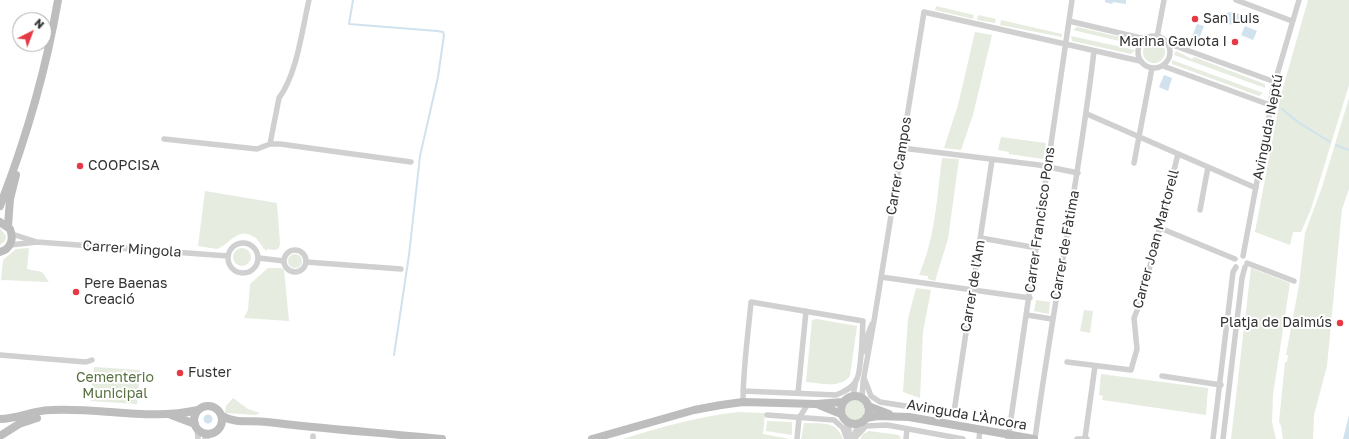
<!DOCTYPE html>
<meta charset="utf-8">
<style>
body{margin:0}
#map{position:relative;width:1349px;height:439px;overflow:hidden;background:#fff;font-family:"Golos Text",sans-serif}
canvas{display:block}
.north{position:absolute;left:12px;top:12px;width:40px;height:40px;box-sizing:border-box;background:#fff;border:1px solid #adadad;border-radius:50%;rotate:42deg;font-size:11px;font-weight:700;line-height:16px;text-align:center;color:#333}
.north::after{content:'';display:block;margin:auto;width:14px;height:18px;background:#e63946;clip-path:polygon(50% 0,100% 100%,50% 72%,0 100%)}
</style>
<div id="map">
<canvas width="1349" height="439"></canvas>
<div class="north">N</div>
</div>
<script>
const ctx = document.querySelector('canvas').getContext('2d');
ctx.lineJoin = 'round';
function fill(path, color) { ctx.fillStyle = color; ctx.fill(path, 'evenodd'); }
function strokePath(path, color, width, dash) { ctx.strokeStyle = color; ctx.lineWidth = width; ctx.lineCap = dash ? 'butt' : 'round'; ctx.setLineDash(dash || []); ctx.stroke(path); }
function label(font, color, halo, rows, align = 'center') {
  ctx.font = font + ' "Golos Text",sans-serif'; ctx.lineWidth = 4; ctx.setLineDash([]); ctx.textBaseline = 'middle'; ctx.strokeStyle = halo; ctx.fillStyle = color; for (const [text, x, y, turn = 0] of rows) {
    ctx.save(); ctx.translate(x, y); ctx.rotate((+turn || 0) * Math.PI / 180); ctx.textAlign = isNaN(turn) ? turn : align; if (halo) ctx.strokeText(text, 0, 0); ctx.fillText(text, 0, 0); ctx.restore();
  }
}
const green = new Path2D(`
 M 1308,0 L 1349,0 L 1349,85 L 1311,209 L 1301,232 L 1293,232 L 1290,245 L 1255,232 L 1281,95 Z
 M 936,6 L 974,15 L 973,19 L 935,10 Z
 M 978,15 L 996,19 L 995,23 L 977,20 Z
 M 1001,20 L 1062,34 L 1062,37 L 1000,25 Z
 M 1077,27 L 1137,41 L 1136,45 L 1073,30 Z
 M 975,32 L 992,35 L 973,115 L 961,150 L 944,148 L 958,105 Z
 M 1071,36 L 1135,50 L 1131,54 L 1072,41 Z
 M1143 52a11 11 0 1 1 22 0a11 11 0 1 1-22 0Z
 M 1176,51 L 1192,59 L 1194,57 L 1265,84 L 1265,88 L 1174,55 Z
 M 1172,60 L 1263,93 L 1259,96 L 1172,64 Z
 M 1349,98 L 1349,189 L 1342,209 L 1327,366 L 1314,415 L 1313,439 L 1283,439 L 1281,426 L 1279,422 L 1285,362 L 1287,362 L 1288,355 L 1286,355 L 1299,285 L 1305,233 L 1322,187 Z
 M 1001,137 L 1046,143 L 1043,159 L 1009,154 L 1009,152 L 998,150 Z
 M 942,158 L 959,159 L 948,239 L 935,281 L 928,279 L 928,276 L 919,275 C 935,239 937,197 942,158 Z
 M 205,191 L 277,203 L 280,243 L 279,248 L 275,250 L 267,249 L 267,251 C 261,248 260,240 254,237 C 238,226 230,244 217,249 L 198,246 Z
 M 0,228 L 6,236 L 5,241 L 0,245 Z
 M 29,248 L 27,269 L 42,272 L 49,282 L 1,280 L 3,260 L 16,249 Z
 M233 257a9 9 0 1 1 18 0a9 9 0 1 1-18 0Z
 M288 261a7 7 0 1 1 14 0a7 7 0 1 1-14 0Z
 M 268,268 L 281,268 L 284,270 L 289,321 L 244,318 L 248,310 L 250,284 Z
 M 1251,268 L 1290,283 L 1273,395 L 1272,422 L 1276,439 L 1231,439 Z
 M 916,288 L 931,290 L 923,332 L 920,398 L 903,392 L 908,319 Z
 M 1036,300 L 1050,302 L 1049,314 L 1034,311 Z
 M 1084,310 L 1093,311 L 1090,333 L 1080,331 Z
 M 817,319 L 857,326 L 850,376 C 840,389 821,383 806,382 L 812,320 Z
 M 94,367 L 140,370 L 137,404 L 91,401 L 92,383 L 83,382 L 93,374 Z
 M 1101,374 L 1208,388 L 1206,415 L 1102,400 L 1103,396 L 1099,395 Z
 M841 410a14 14 0 1 1 28 0a14 14 0 1 1-28 0Z
 M 233,398 L 248,409 L 260,413 L 256,415 L 225,413 L 226,406 Z
 M 739,412 L 765,413 L 763,434 L 790,439 L 623,439 C 661,427 700,416 739,412 Z
 M 767,421 L 792,422 L 792,435 L 766,431 Z
 M 804,423 C 822,424 836,420 843,439 L 801,439 Z
 M 869,431 L 899,435 L 901,439 L 860,439 L 863,434 Z`);
const water = new Path2D(`
 M 1105,0 L 1126,0 L 1126,4 L 1113,2 L 1112,4 L 1105,2 Z
 M 1229,12 L 1239,14 L 1241,16 L 1237,25 L 1228,24 L 1225,21 L 1226,14 Z
 M 1197,24 L 1204,26 L 1199,39 L 1192,37 Z
 M 1245,26 L 1257,31 L 1253,40 L 1241,35 Z
 M 1164,75 L 1172,78 L 1168,91 L 1159,87 Z
 M203.5 419a4.5 4.5 0 1 1 9 0a4.5 4.5 0 1 1-9 0Z
 M 1349,415 L 1349,439 L 1343,439 Z`);
const stream = new Path2D(`
 M 353,0 L 349,24 L 437,31 L 443,32 L 444,35 L 438,77 L 420,156 L 409,255 L 394,355
 M 1282,109 L 1298,122 L 1330,142
 M 1336,145 L 1349,150`);
const street = new Path2D(`
 M 1236,0 L 1292,21
 M 1069,21 L 1145,39
 M1138 52a16 16 0 1 1 32 0a16 16 0 1 1-32 0Z
 M 1157,37 L 1164,0
 M 1167,43 L 1275,82
 M 1163,66 L 1270,105
 M 1087,114 L 1256,188
 M 164,139 L 257,149 L 270,144 L 280,144 L 411,162
 M 270,144 L 279,98 C 297,74 302,30 309,0
 M 902,148 L 1039,165 L 1078,173
 M 1134,163 L 1152,68
 M 1200,210 L 1208,167
 M 1160,228 L 1235,259
 M 12,234 L 37,242 L 228,256
 M 981,238 L 1037,248
 M228 258a15 15 0 1 1 30 0a15 15 0 1 1-30 0Z
 M 10,245 L 37,242
 M284 261a11 11 0 1 1 22 0a11 11 0 1 1-22 0Z
 M 1243,256 L 1269,117 L 1272,92 L 1299,0
 M 259,258 L 284,261
 M 306,262 L 401,269
 M 1247,263 L 1294,281
 M 881,277 L 1030,298
 M 1027,315 L 1052,319
 M 863,352 L 866,339 L 872,324
 M 0,355 L 86,362 L 92,360
 M 1067,362 L 1131,370 L 1137,349 L 1134,318 L 1142,298 L 1178,154
 M 1162,376 L 1221,385
 M 864,378 L 871,396 L 880,402 L 950,413 L 954,412 L 992,160
 M 798,393 L 806,311
 M 853,396 L 856,380
 M 862,398 L 863,382 L 874,321 L 924,12 L 1140,61
 M 743,402 C 743,369 748,335 751,302 L 863,321 C 862,335 862,371 856,381 C 852,388 844,392 836,395 L 743,391
 M 767,415 L 834,420 L 843,428 L 847,439
 M 845,420 L 849,429 L 849,439
 M 197,429 L 198,439
 M 1085,438 L 1095,366
 M 205,439 L 211,434
 M 313,439 L 313,436
 M 797,439 L 799,418 L 808,404
 M 852,439 L 859,424
 M 854,439 L 866,426 L 887,425 L 963,439
 M 906,439 L 907,429
 M 979,439 L 980,429
 M 1008,439 L 1072,0
 M 1035,439 C 1052,309 1079,181 1094,51
 M 1077,439 L 1087,439
 M 1213,439 L 1233,272 L 1236,267
 M 1223,439 L 1242,278 L 1245,267`);
const secondary = new Path2D(`
 M 0,206 C 26,139 46,70 58,0
 M 0,222 L 10,229 C 14,239 11,249 0,252
 M 8,226 L 10,199 L 16,175
 M841 410a14 14 0 1 1 28 0a14 14 0 1 1-28 0Z
 M 819,405 L 841,414
 M194 420a14 14 0 1 1 28 0a14 14 0 1 1-28 0Z
 M 868,406 L 889,414
 M 171,415 L 195,424
 M 222,416 C 236,424 251,420 267,422 C 325,429 384,433 442,439
 M 866,418 L 878,416 L 909,417 L 1034,439
 M 0,419 C 18,419 34,410 51,410 C 99,407 150,421 198,410
 M 0,436 L 19,424 L 37,418
 M 592,439 L 694,410 L 721,405 L 743,402 L 816,404 L 843,402`);
const markers = [
 [1195,19,4,"#e63946"],
 [1235,42,4,"#e63946"],
 [80,166,4,"#e63946"],
 [76,292,4,"#e63946"],
 [1340,323,4,"#e63946"],
 [180,373,4,"#e63946"]
];
const poiNames = [
 ["San Luis",1203,19],
 ["Marina Gaviota I",1227,42,"right"],
 ["COOPCISA",88,166],
 ["Pere Baenas",84,284],
 ["Creació",84,300],
 ["Platja de Daimús",1332,323,"right"],
 ["Fuster",188,373]
];
const streetNames = [
 ["Avinguda Neptú",1268,127,-79],
 ["Carrer Campos",899,166,-81],
 ["Carrer Francisco Pons",1040,220,-82],
 ["Carrer Joan Martorell",1156,239,-75],
 ["Carrer de Fàtima",1065,245,-80],
 ["Carrer Mingola",132,249,4],
 ["Carrer de l'Am",973,286,-81],
 ["Avinguda L'Àncora",967,415,10]
];
const parkNames = [
 ["Cementerio",115,378],
 ["Municipal",115,394]
];
fill(green, '#e6ecdf');
fill(water, '#cfe2ee');
strokePath(stream, '#cfe2ee', 2);
strokePath(street, '#d0d0d0', 5.5);
strokePath(secondary, '#bdbdbd', 8);
for (const [x, y, r, color] of markers) { const dot = new Path2D(); dot.arc(x, y, r, 0, 2 * Math.PI); ctx.fillStyle = color; ctx.fill(dot); strokePath(dot, '#fff', 1.5); }
label('14px', '#333', '#fff', poiNames, 'left');
label('14px', '#333', '#fff', streetNames);
label('14px', '#56703f', '#fff', parkNames);
</script>
